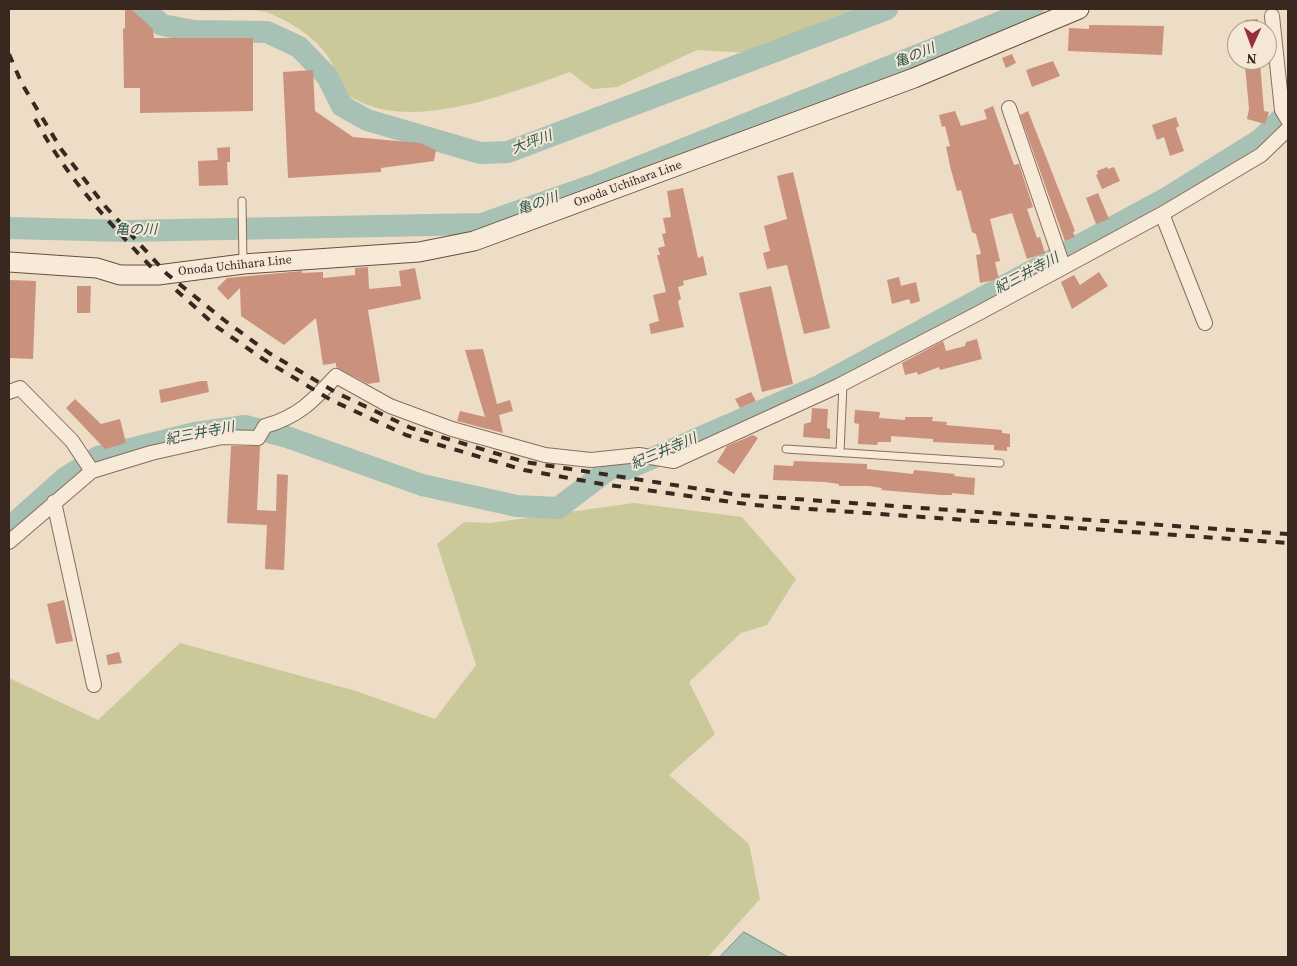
<!DOCTYPE html>
<meta charset="utf-8">
<style>
body{margin:0}
#map{position:relative;width:1297px;height:966px;overflow:hidden;background:#eddcc6;font-family:"Source Serif 4",serif}
canvas{display:block}
.frame{position:absolute;inset:0;border:10px solid #392820;pointer-events:none}
.north{position:absolute;left:1227px;top:20px;width:50px;height:50px;box-sizing:border-box;background:#f5e7d6;border:1px solid #aa9b8d;border-radius:50%;rotate:182deg;font-size:14px;font-weight:700;line-height:20px;text-align:center;color:#392820}
.north::after{content:'';display:block;margin:auto;width:18px;height:22px;background:#952e3f;clip-path:polygon(50% 0,100% 100%,50% 72%,0 100%)}
</style>
<div id="map">
<canvas width="1297" height="966"></canvas>
<div class="frame"></div>
<div class="north">N</div>
</div>
<script>
const ctx = document.querySelector('canvas').getContext('2d');
ctx.lineJoin = 'round';
function fill(path, color) { ctx.fillStyle = color; ctx.fill(path, 'evenodd'); }
function strokePath(path, color, width, dash) { ctx.strokeStyle = color; ctx.lineWidth = width; ctx.lineCap = dash ? 'butt' : 'round'; ctx.setLineDash(dash || []); ctx.stroke(path); }
function label(font, color, halo, rows, align = 'center') {
  ctx.font = font + ' "Source Serif 4","Noto Sans JP",serif'; ctx.lineWidth = 4; ctx.setLineDash([]); ctx.textBaseline = 'middle'; ctx.strokeStyle = halo; ctx.fillStyle = color; for (const [text, x, y, turn = 0] of rows) {
    ctx.save(); ctx.translate(x, y); ctx.rotate((+turn || 0) * Math.PI / 180); ctx.textAlign = isNaN(turn) ? turn : align; if (halo) ctx.strokeText(text, 0, 0); ctx.fillText(text, 0, 0); ctx.restore();
  }
}
const green = new Path2D(`
 M 189,9 L 859,9 L 752,53 L 697,50 L 617,87 L 592,89 L 570,72 C 513,92 414,132 357,100 C 353,98 347,96 344,93 C 336,83 336,68 329,58 C 315,37 291,22 269,13 C 257,7 209,13 189,9 Z
 M 634,503 L 742,517 L 796,579 L 767,625 L 741,633 L 689,682 L 715,734 L 669,775 L 749,844 L 760,899 L 708,957 L 9,957 L 9,678 L 98,720 L 180,643 L 356,691 L 435,719 L 476,665 L 437,544 L 464,522 L 490,523 Z`);
const water = new Path2D(`
 M 744,932 L 788,957 L 720,957 Z`);
const river = new Path2D(`
 M 144,9 L 162,25 L 194,31 L 267,32 L 299,47 L 327,76 L 342,106 L 367,120 L 480,153 L 508,152 L 887,9
 M 9,228 L 126,231 L 482,224 L 594,185 L 1033,9
 M 9,528 L 65,478 L 98,457 L 195,433 L 245,426 L 284,436 L 422,485 L 517,506 L 558,508 L 612,467 L 627,469 L 821,385 L 1165,199 L 1261,139 L 1288,112`);
const building = new Path2D(`
 M 125,9 L 131,9 L 153,29 L 154,38 L 253,38 L 253,111 L 140,113 L 140,88 L 124,88 L 123,29 L 125,28 Z
 M 1258,19 L 1258,30 L 1246,30 L 1245,20 Z
 M 1089,25 L 1164,26 L 1162,55 L 1068,51 L 1069,28 L 1089,29 Z
 M 1012,54 L 1016,63 L 1006,68 L 1002,58 Z
 M 1053,61 L 1060,76 L 1032,87 L 1026,70 Z
 M 1260,63 L 1264,111 L 1269,112 L 1265,124 L 1247,119 L 1249,109 L 1245,65 Z
 M 313,70 L 315,111 L 353,137 L 420,143 L 436,150 L 434,161 L 381,168 L 381,172 L 288,178 L 283,72 Z
 M 993,106 L 1014,165 L 1019,164 L 1033,207 L 1027,209 L 1037,238 L 1040,237 L 1045,253 L 1027,259 L 1012,213 L 990,219 L 1000,261 L 995,262 L 999,279 L 980,283 L 976,255 L 981,254 L 976,234 L 972,232 L 961,190 L 957,191 L 951,170 L 946,147 L 950,146 L 945,126 L 942,127 L 939,115 L 955,111 L 961,126 L 987,119 L 984,110 Z
 M 1028,111 L 1075,231 L 1073,232 L 1075,237 L 1065,241 L 1020,115 Z
 M 1176,117 L 1179,126 L 1176,128 L 1184,151 L 1170,156 L 1164,137 L 1157,140 L 1152,125 Z
 M 230,147 L 230,162 L 227,162 L 228,185 L 199,186 L 198,161 L 218,160 L 217,148 Z
 M 1107,167 L 1108,169 L 1114,167 L 1120,181 L 1102,189 L 1096,175 L 1098,174 L 1097,171 Z
 M 793,172 L 830,328 L 804,334 L 787,265 L 767,269 L 763,253 L 770,251 L 764,226 L 787,219 L 777,176 Z
 M 683,188 L 698,258 L 703,256 L 707,275 L 683,281 L 684,285 L 678,287 L 681,299 L 678,301 L 684,327 L 651,334 L 649,324 L 659,321 L 653,295 L 666,292 L 657,255 L 660,255 L 658,248 L 665,246 L 662,234 L 666,233 L 663,218 L 671,217 L 667,191 Z
 M 1098,193 L 1109,219 L 1096,224 L 1086,198 Z
 M 368,267 L 369,289 L 401,286 L 399,271 L 415,268 L 421,299 L 368,310 L 380,382 L 368,384 L 336,367 L 336,363 L 323,365 L 316,318 L 284,345 L 241,316 L 240,288 L 228,300 L 217,288 L 227,278 L 302,271 L 302,273 L 323,272 L 323,278 L 355,275 L 355,268 Z
 M 1099,272 L 1108,286 L 1072,309 L 1061,282 L 1074,275 L 1080,285 Z
 M 899,277 L 901,286 L 916,282 L 920,301 L 911,304 L 909,299 L 892,304 L 887,280 Z
 M 9,280 L 36,281 L 33,359 L 9,358 Z
 M 77,286 L 91,286 L 90,313 L 77,313 Z
 M 771,286 L 793,384 L 762,392 L 739,293 Z
 M 977,339 L 982,359 L 940,370 L 939,367 L 918,375 L 917,372 L 905,375 L 902,363 L 943,341 L 946,351 L 965,346 L 966,342 Z
 M 483,349 L 497,404 L 510,400 L 513,411 L 499,415 L 503,433 L 457,421 L 460,411 L 485,417 L 465,350 Z
 M 201,381 L 207,381 L 209,392 L 161,403 L 159,390 Z
 M 751,392 L 756,401 L 740,408 L 735,399 Z
 M 75,399 L 101,424 L 120,419 L 126,443 L 105,449 L 66,408 Z
 M 812,408 L 828,409 L 827,428 L 830,429 L 830,439 L 803,437 L 804,424 L 811,422 Z
 M 855,410 L 880,412 L 879,418 L 905,420 L 905,417 L 933,417 L 932,421 L 947,422 L 946,425 L 1002,430 L 1002,433 L 1010,434 L 1010,447 L 1007,447 L 1007,451 L 994,450 L 994,445 L 933,442 L 933,439 L 891,436 L 891,442 L 878,442 L 877,445 L 858,444 L 859,424 L 854,423 Z
 M 753,435 L 758,438 L 734,474 L 717,462 L 727,446 Z
 M 231,446 L 260,446 L 257,510 L 276,511 L 277,474 L 288,475 L 284,570 L 265,569 L 267,525 L 227,523 Z
 M 794,461 L 867,464 L 867,469 L 913,474 L 914,470 L 955,474 L 954,476 L 975,478 L 974,495 L 952,493 L 952,495 L 941,495 L 881,490 L 882,488 L 869,486 L 839,486 L 839,484 L 825,482 L 773,480 L 774,465 L 793,466 Z
 M 64,600 L 73,641 L 56,644 L 47,604 Z
 M 119,652 L 122,663 L 108,665 L 106,655 Z`);
const service = new Path2D(`
 M 242,201 L 243,263
 M 786,449 L 1000,463
 M 840,452 L 843,384`);
const minor = new Path2D(`
 M 1272,16 L 1282,110 L 1288,120
 M 1009,108 L 1063,266
 M 1162,214 L 1205,323
 M 9,392 L 20,388 L 72,441 L 92,471
 M 54,502 L 94,685
 M 9,542 L 92,471 L 151,453 L 222,437 L 258,438 L 265,426 C 298,417 313,401 336,376 L 390,406 L 452,429 L 545,455 L 591,460 L 639,455 L 674,461 L 838,386 L 977,314 L 1162,214 L 1261,155 L 1288,129`);
const secondary = new Path2D(`
 M 9,262 L 97,268 L 120,275 L 158,275 L 243,264 L 419,252 L 474,241 L 914,78 L 1079,9`);
const rail = new Path2D(`
 M 9,54 L 22,84 L 61,149 L 105,206 L 167,274 L 224,320 L 269,353 L 337,393 L 411,428 L 525,462 L 739,495 L 1288,534
 M 35,119 C 68,179 106,219 152,268
 M 176,290 L 217,327 L 263,359 L 331,400 L 406,435 L 524,470 L 602,484 L 754,505 L 1288,543`);
const streetNames = [
 ["Onoda Uchihara Line",628,184,-20],
 ["Onoda Uchihara Line",235,266,-6]
];
const waterNames = [
 ["亀の川",915,56,-22],
 ["大坪川",532,143,-20],
 ["亀の川",538,204,-19],
 ["亀の川",136,230],
 ["紀三井寺川",1027,274,-28],
 ["紀三井寺川",200,434,-11],
 ["紀三井寺川",664,452,-23]
];
fill(green, '#cbc99a');
fill(water, '#a7c1b5');
strokePath(water, '#6e8f82', 1);
strokePath(river, '#a7c1b5', 22);
fill(building, '#ca917d');
strokePath(service, '#886d5c', 9);
strokePath(minor, '#886d5c', 16);
strokePath(secondary, '#6a4e3f', 21);
strokePath(service, '#f8ead9', 7);
strokePath(minor, '#f8ead9', 14);
strokePath(secondary, '#f8ead9', 19);
strokePath(rail, '#392820', 4, [9, 9]);
label('12px', '#392820', '#f5e7d6', streetNames);
label('italic 14px', '#2f584f', '#f5e7d6', waterNames);
</script>
